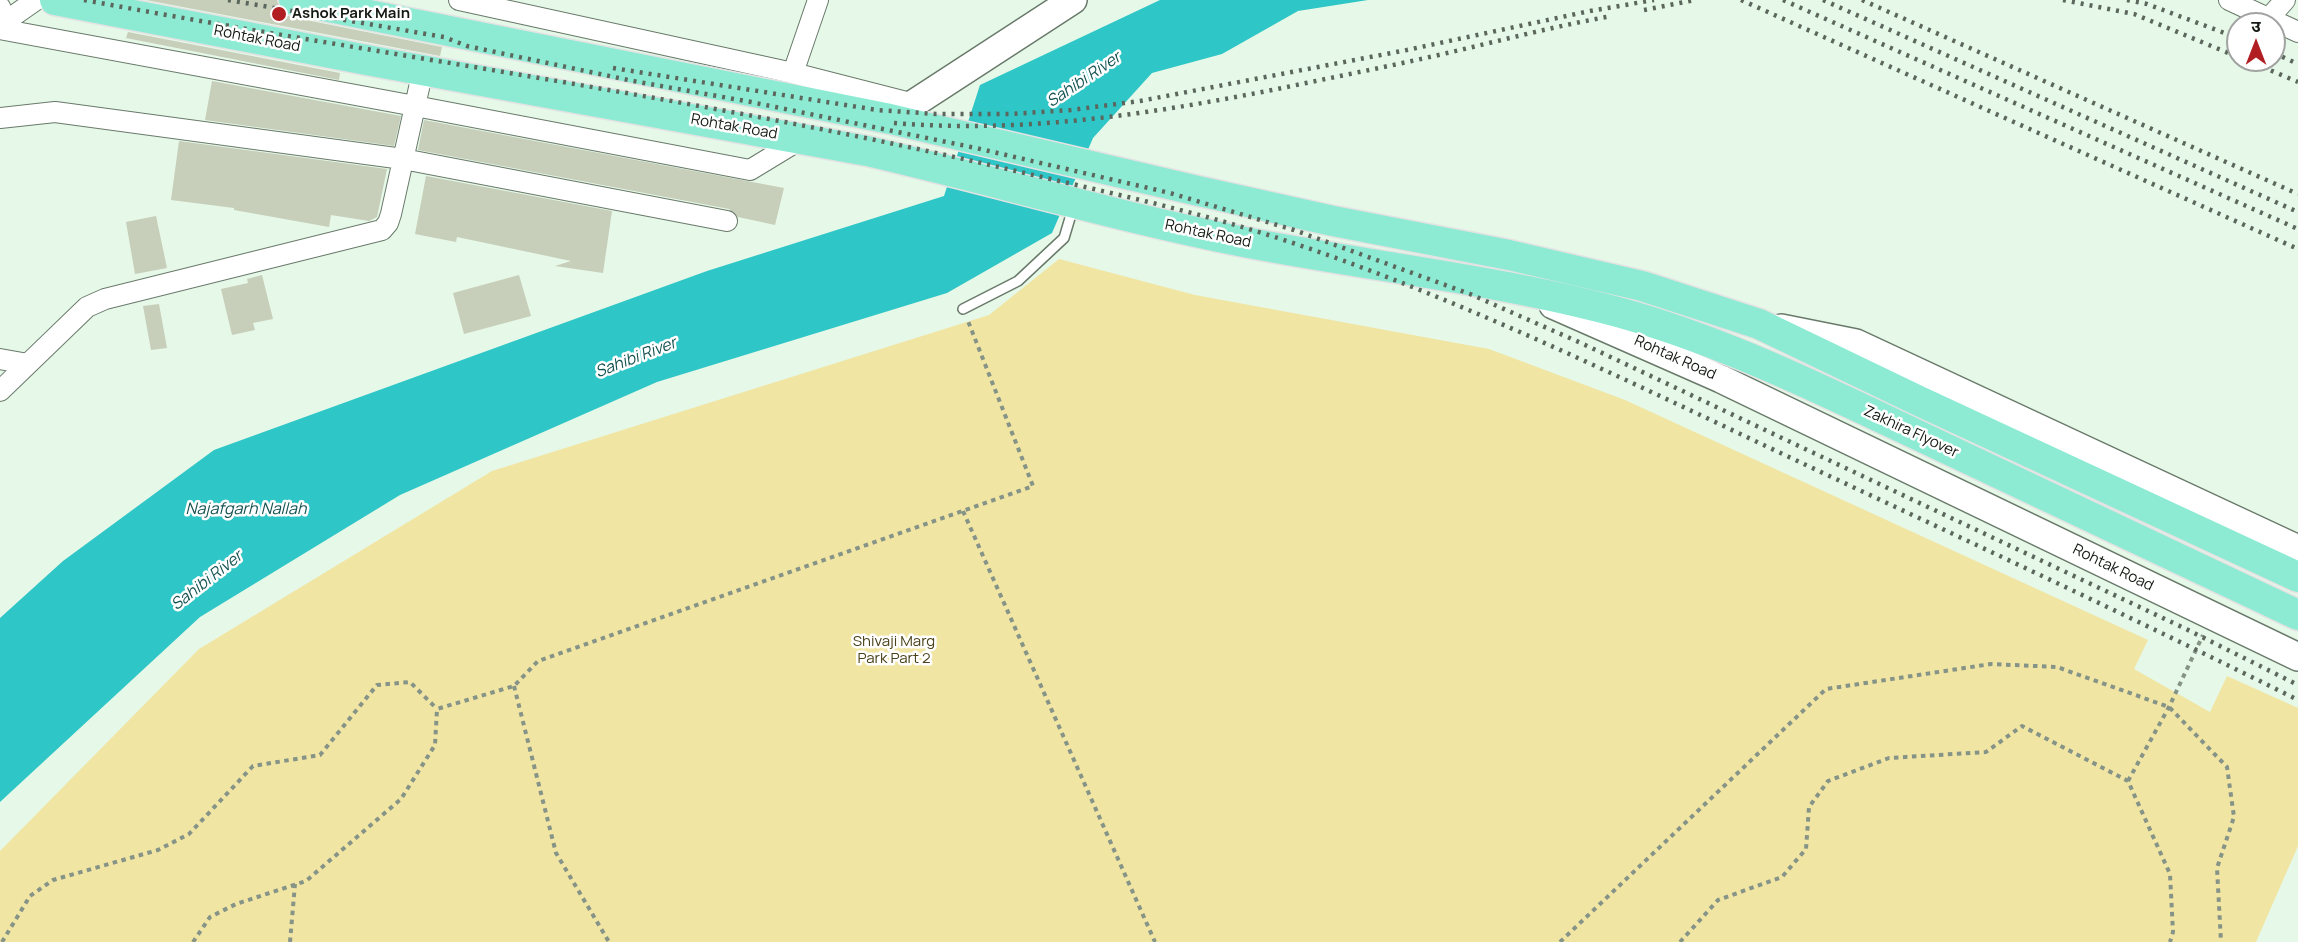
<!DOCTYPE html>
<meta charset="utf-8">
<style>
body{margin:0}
#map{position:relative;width:2298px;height:942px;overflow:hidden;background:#e6f8e7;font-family:Manrope,"Noto Sans Devanagari",sans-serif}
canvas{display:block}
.north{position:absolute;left:2226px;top:12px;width:60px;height:60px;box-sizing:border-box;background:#fff;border:2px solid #a1a3a1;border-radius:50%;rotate:0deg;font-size:16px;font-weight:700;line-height:24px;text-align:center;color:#131913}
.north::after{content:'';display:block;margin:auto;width:21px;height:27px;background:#b11f22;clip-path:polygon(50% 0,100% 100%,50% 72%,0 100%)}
</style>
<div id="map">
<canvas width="2298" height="942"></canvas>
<div class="north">उ</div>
</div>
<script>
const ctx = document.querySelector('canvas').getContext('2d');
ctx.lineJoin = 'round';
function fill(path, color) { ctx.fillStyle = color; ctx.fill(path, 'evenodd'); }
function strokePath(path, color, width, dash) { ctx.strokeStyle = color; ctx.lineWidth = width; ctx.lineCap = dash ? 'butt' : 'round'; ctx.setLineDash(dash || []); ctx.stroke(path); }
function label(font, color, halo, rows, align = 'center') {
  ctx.font = font + ' Manrope,sans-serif'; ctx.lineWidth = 5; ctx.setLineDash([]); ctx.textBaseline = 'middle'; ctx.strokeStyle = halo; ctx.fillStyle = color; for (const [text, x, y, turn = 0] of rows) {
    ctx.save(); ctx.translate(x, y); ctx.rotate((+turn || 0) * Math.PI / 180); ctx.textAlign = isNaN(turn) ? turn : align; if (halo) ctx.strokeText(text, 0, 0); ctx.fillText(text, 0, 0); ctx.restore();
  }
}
const green = new Path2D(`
 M 1059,259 L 1195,295 L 1489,349 L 1625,400 L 2148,640 L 2134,669 L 2210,712 L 2227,676 L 2298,708 L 2298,846 L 2256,942 L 0,942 L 0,851 L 199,649 L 492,471 L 989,315 Z`);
const water = new Path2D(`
 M 1160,0 L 1368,0 L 1298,11 L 1222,54 L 1152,73 L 1093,138 L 1052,233 L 947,293 L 657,382 L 400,495 L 200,617 L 0,802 L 0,618 L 63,561 L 214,450 L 707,271 L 944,196 L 980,85 Z`);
const building = new Path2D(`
 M 146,0 L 277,0 L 282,13 L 291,17 L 442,47 L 440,56 Z
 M 128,32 L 340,73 L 339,80 L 126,38 Z
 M 212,81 L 401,116 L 394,146 L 205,120 Z
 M 424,120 L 784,188 L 775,225 L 738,217 L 729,209 L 418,150 Z
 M 179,141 L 387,169 L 377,217 L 369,221 L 331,215 L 329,227 L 234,210 L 234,208 L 171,200 Z
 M 426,176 L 612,211 L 603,273 L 555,266 L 571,261 L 457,237 L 456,242 L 415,234 Z
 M 156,216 L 167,268 L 135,274 L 126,222 Z
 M 262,275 L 273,319 L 253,323 L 255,330 L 232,335 L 221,289 L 248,283 L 247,279 Z
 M 519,275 L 531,316 L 464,334 L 453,293 Z
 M 159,304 L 167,348 L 151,350 L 143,306 Z`);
const path = new Path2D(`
 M 963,511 L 1155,942
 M 514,686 L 556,853 L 609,942
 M 2128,781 L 2169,707 L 2203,635
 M 2,942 L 30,896 L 53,880 L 158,850 L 189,834 L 253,766 L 320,755 L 377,685 L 410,682 L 437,709
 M 193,942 L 210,917 L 236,904 L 306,881 L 401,799 L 435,745 L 437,709 L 514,686 L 538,661 L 1033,486 L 968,321
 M 290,942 L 295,884
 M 1560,942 L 1826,689 L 1991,664 L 2057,667 L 2169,707 L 2227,767 L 2234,817 L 2217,868 L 2221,942
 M 1680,942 L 1718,900 L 1782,877 L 1806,849 L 1809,807 L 1828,781 L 1889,758 L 1986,752 L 2022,726 L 2128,781 L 2170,874 L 2173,932 L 2170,942`);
const lane = new Path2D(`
 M 963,309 L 1018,281 L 1064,238 L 1073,208`);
const street = new Path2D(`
 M 459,0 L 793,73 L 914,104
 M 2229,0 L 2298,32
 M 0,7 L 6,21 L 36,0
 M 2269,18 L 2285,0
 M 0,29 L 415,106 L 750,170 L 801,139
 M 793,73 L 818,0
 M 0,118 L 55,112 L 403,159 L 727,221
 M 0,359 L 28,364
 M 0,391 L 87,307 L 105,299 L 382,230 L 388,223 L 391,214 L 423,70`);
const secondary = new Path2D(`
 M 890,119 L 1073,0
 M 1553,305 L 1721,379 L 2298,657
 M 1781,328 L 1856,343 L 2298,549`);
const primary = new Path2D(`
 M 55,0 L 372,61 L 867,151 C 993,180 1117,217 1244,242 C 1373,267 1505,280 1632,316 C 1741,348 1845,401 1947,449 C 2064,504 2181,559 2298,615
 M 294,0 L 890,119 L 1194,190 L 1333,221 L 1509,255 L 1642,286 L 1759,324 L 1919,401 L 2298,577`);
const rail = new Path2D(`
 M 84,0 C 396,58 711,99 1020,172 C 1111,193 1204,213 1293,243 C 1465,301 1626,380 1789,457 C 1959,537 2130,616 2298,700
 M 228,0 L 444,37 L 467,46 L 633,81 L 751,102 L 976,148 L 1170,193 L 1294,230 L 1470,294 L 1581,343 L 2184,628 L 2298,685
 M 1741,0 L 2298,249
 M 1783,0 L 2298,229
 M 1823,0 L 2298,212
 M 1862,0 L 2298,194
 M 2063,0 L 2134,14 L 2238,57
 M 2127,0 L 2147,4 L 2238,38
 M 1644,10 L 1695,0
 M 2274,53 L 2298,64
 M 2246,60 L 2298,82
 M 613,68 L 877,110 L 936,114 L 1011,114 L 1071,110 L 1140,101 L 1407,50 L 1590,11 L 1654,0
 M 894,123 C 1026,134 1158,113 1287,87 C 1339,76 1391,66 1443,54 C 1499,41 1555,26 1612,16`);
const markers = [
 [279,14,8,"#b11f22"]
];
const poiNames = [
 ["Ashok Park Main",292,14]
];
const streetNames = [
 ["Rohtak Road",257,39,11],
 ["Rohtak Road",734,127,10],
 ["Rohtak Road",1208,234,12],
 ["Rohtak Road",1675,358,24],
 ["Zakhira Flyover",1911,432,25],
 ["Rohtak Road",2113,568,26]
];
const parkNames = [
 ["Shivaji Marg",894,642],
 ["Park Part 2",894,659]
];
const waterNames = [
 ["Sahibi River",1084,80,-34],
 ["Sahibi River",636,358,-21],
 ["Najafgarh Nallah",246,510],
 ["Sahibi River",207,581,-38]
];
fill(green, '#f1e5a4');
fill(water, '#2fc6c7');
fill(building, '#c7ceba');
strokePath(lane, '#697a6b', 12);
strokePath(street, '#697a6b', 22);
strokePath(secondary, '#697a6b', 30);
strokePath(primary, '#e3e3e3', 33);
strokePath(path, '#869387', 4, [4.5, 4.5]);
strokePath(lane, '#fff', 9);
strokePath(street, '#fff', 20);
strokePath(secondary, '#fff', 27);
strokePath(primary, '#8debd3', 30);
strokePath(rail, '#5b665c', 4.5, [3, 6]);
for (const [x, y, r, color] of markers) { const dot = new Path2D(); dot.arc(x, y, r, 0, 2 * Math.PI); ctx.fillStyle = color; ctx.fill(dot); strokePath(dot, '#fff', 2); }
label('bold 15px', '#131913', '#fff', poiNames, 'left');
label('15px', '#131913', '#fff', streetNames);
label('15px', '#4a421a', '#fff', parkNames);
label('italic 16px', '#165353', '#fff', waterNames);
</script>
